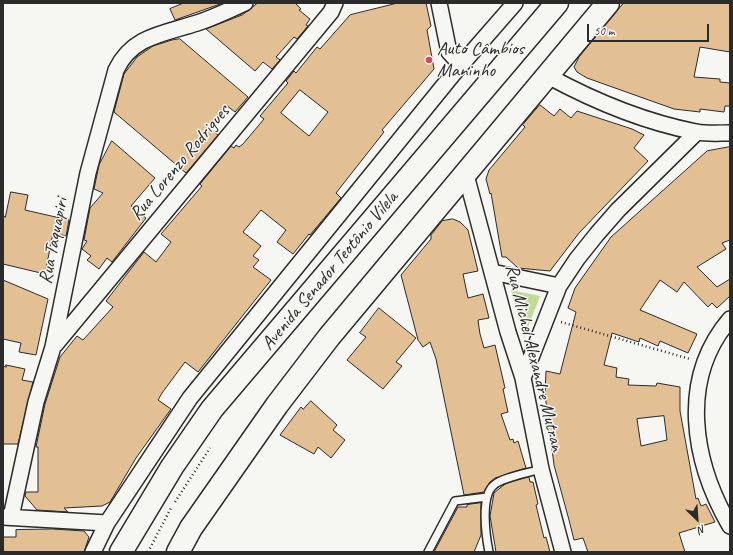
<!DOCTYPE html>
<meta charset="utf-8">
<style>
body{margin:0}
#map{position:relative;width:733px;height:555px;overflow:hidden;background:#f6f6f2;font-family:Caveat,sans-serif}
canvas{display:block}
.frame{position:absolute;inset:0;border:4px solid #2b2b2b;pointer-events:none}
.north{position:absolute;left:677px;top:499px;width:40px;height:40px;-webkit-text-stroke:3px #f6f6f2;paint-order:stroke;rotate:155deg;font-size:11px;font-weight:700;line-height:16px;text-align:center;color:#2b2b2b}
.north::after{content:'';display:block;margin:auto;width:14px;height:18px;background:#2b2b2b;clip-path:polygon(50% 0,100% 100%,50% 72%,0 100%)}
.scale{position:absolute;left:587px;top:24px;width:122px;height:18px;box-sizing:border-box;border:2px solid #2b2b2b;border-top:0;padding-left:5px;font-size:12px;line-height:14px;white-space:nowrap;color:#2b2b2b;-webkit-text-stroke:3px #f6f6f2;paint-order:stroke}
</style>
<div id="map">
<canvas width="733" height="555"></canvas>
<div class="frame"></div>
<div class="north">N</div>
<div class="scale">50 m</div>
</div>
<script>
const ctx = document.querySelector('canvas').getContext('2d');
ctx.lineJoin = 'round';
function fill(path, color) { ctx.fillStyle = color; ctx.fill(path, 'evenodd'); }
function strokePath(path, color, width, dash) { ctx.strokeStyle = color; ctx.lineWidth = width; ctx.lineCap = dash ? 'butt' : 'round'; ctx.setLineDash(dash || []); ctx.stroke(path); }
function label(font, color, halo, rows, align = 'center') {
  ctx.font = font + ' Caveat,sans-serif'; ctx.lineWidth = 3; ctx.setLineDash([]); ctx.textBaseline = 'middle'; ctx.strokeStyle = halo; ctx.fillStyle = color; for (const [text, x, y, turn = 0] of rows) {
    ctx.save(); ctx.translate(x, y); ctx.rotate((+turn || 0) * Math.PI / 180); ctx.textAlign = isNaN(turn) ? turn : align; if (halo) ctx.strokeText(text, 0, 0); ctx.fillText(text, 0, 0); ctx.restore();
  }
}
const green = new Path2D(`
 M 511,290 L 540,296 L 524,338 Z`);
const building = new Path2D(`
 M 184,3 L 223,3 L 175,20 L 170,9 Z
 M 258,3 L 295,3 L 301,9 L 299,10 L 310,19 L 306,25 L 308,26 L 297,39 L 294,37 L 276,57 L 280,60 L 272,69 L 263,62 L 255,71 L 206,29 L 242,15 Z
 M 398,3 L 426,3 L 431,26 L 427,30 L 434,69 L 382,130 L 384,132 L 336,193 L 341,198 L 310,235 L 309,234 L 293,254 L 277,242 L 286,230 L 261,210 L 243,232 L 261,246 L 253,256 L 259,260 L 253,267 L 271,280 L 198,372 L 185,362 L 162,393 L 158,400 L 171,409 L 136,458 L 110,502 L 102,506 L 64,508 L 68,512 L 37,510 L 25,496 L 26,492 L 38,492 L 38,447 L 36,447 L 45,404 L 60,357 L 77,336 L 83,340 L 113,307 L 106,301 L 144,252 L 156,262 L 171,242 L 161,234 L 202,186 L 200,184 L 231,146 L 234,148 L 236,145 L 239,147 L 243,144 L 264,119 L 260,116 L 288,83 L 286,81 L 294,71 L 296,73 L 317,47 L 320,49 L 350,15 ZM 300,90 L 328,112 L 309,136 L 281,113 Z
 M 624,3 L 730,3 L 730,52 L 700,47 L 694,77 L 720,79 L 720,82 L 730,83 L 730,106 L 725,106 L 724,112 L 700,109 L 700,112 L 674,109 L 587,78 L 577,72 L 574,67 L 579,57 Z
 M 180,39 L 248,97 L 235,112 L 226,105 L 208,127 L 218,135 L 186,173 L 114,112 L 124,74 L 137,57 L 153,46 L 172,40 Z
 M 540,105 L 554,116 L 560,109 L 571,118 L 577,111 L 632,129 L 644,135 L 634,148 L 648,161 L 579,233 L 550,271 L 518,268 L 506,257 L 502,257 L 491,193 L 490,194 L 486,179 L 489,170 L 525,127 L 523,125 Z
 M 112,141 L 155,178 L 131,206 L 146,218 L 112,262 L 107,258 L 99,269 L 87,260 L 91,256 L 82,249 L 87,241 L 84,240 L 90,208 L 103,193 L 94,189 L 99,165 Z
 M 730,147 L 730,240 L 722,243 L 726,249 L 697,267 L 717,287 L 730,279 L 730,296 L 717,308 L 712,303 L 708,307 L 684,282 L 677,292 L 660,280 L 640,310 L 697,334 L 688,353 L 660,341 L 658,346 L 640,338 L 639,342 L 612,333 L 604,365 L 617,368 L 616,377 L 629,379 L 628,385 L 656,386 L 657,383 L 680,387 L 680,411 L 696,499 L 698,498 L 701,506 L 706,504 L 715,522 L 679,533 L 685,552 L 588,552 L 583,538 L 574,540 L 569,520 L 554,465 L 545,394 L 546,371 L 560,374 L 576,312 L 568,308 L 575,288 L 611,237 L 707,151 ZM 664,416 L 667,440 L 641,446 L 637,419 Z
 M 11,192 L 28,195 L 25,210 L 69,220 L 66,236 L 53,233 L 45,274 L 3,264 L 3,216 L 5,217 Z
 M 453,219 L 460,222 L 468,230 L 478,271 L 463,274 L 468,298 L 483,294 L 489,318 L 478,320 L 480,334 L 484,348 L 495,345 L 505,388 L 503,389 L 508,412 L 501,414 L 510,440 L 513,439 L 514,443 L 518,441 L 526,468 L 495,478 L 490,482 L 484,492 L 464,495 L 436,359 L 430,342 L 423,347 L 418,340 L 401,275 L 431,239 L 431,235 L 442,221 Z
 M 3,280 L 48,299 L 36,355 L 19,352 L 21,343 L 3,339 Z
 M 379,308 L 416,338 L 396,362 L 402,366 L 383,389 L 347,360 L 366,337 L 360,333 Z
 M 6,365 L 25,369 L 22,380 L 33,382 L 18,444 L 3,444 L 3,366 L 6,367 Z
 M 311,401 L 337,425 L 333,430 L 345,440 L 331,458 L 318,447 L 314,454 L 280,435 L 301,407 L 303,409 Z
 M 529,477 L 530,482 L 533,482 L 538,504 L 536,505 L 544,538 L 546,537 L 550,552 L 496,552 L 490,516 L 494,493 L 505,484 Z
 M 481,503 L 481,535 L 474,552 L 434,552 L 458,507 L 467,507 L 467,505 Z
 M 53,529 L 84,531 L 89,537 L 84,552 L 3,552 L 3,537 L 16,537 L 16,530 Z`);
const path = new Path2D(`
 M 561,322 L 690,359
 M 175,502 L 210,448
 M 148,552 L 171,508`);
const service = new Path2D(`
 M 428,552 L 455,501 L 487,497
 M 489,552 C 486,537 480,496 494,485 C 503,477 529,473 541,469`);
const minor = new Path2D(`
 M 439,3 L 449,52 L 461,65
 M 548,76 C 594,101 645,122 696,132 C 707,134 719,133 730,133
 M 466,175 L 508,332 L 523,378 L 541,469 L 563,552
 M 492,272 L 559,286
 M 730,319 C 678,380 693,462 730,526
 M 55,345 L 331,12 L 335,3
 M 523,378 L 559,286 L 577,259 L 597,234 L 618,210 L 697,132
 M 3,517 L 107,523
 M 11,517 L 36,402 L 53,347 L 88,173 L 116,70 C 132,36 163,34 197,23 C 213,18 229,10 245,3
 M 93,552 L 107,523 L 190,398 L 454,73 L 515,3`);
const primary = new Path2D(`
 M 121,552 L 172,467 L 212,409 L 557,3
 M 178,552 L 191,528 L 277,405 L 329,337 L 608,3`);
const markers = [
 [429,60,4,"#d1495b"]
];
const poiNames = [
 ["Auto Câmbios",437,49],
 ["Maninho",437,71]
];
const streetNames = [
 ["Rua Lorenzo Rodrigues",180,163,-50],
 ["Rua Taquapiri",54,241,-79],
 ["Avenida Senador Teotônio Vilela",330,271,-50],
 ["Rua Michel Alexandre Mutran",534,358,76]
];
fill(green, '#c1dd95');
fill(building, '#e3bf94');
strokePath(building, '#2b2b2b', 1);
strokePath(service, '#2b2b2b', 10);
strokePath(minor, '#2b2b2b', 18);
strokePath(primary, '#2b2b2b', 25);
strokePath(path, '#2b2b2b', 2.5, [1, 3]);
strokePath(service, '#f6f6f2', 7);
strokePath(minor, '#f6f6f2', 15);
strokePath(primary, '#f6f6f2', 22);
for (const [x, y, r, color] of markers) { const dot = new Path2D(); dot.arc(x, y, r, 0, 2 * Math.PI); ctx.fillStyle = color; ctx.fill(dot); strokePath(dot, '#f6f6f2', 1.5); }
label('19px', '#2b2b2b', '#f6f6f2', poiNames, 'left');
label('19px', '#2b2b2b', '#f6f6f2', streetNames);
</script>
